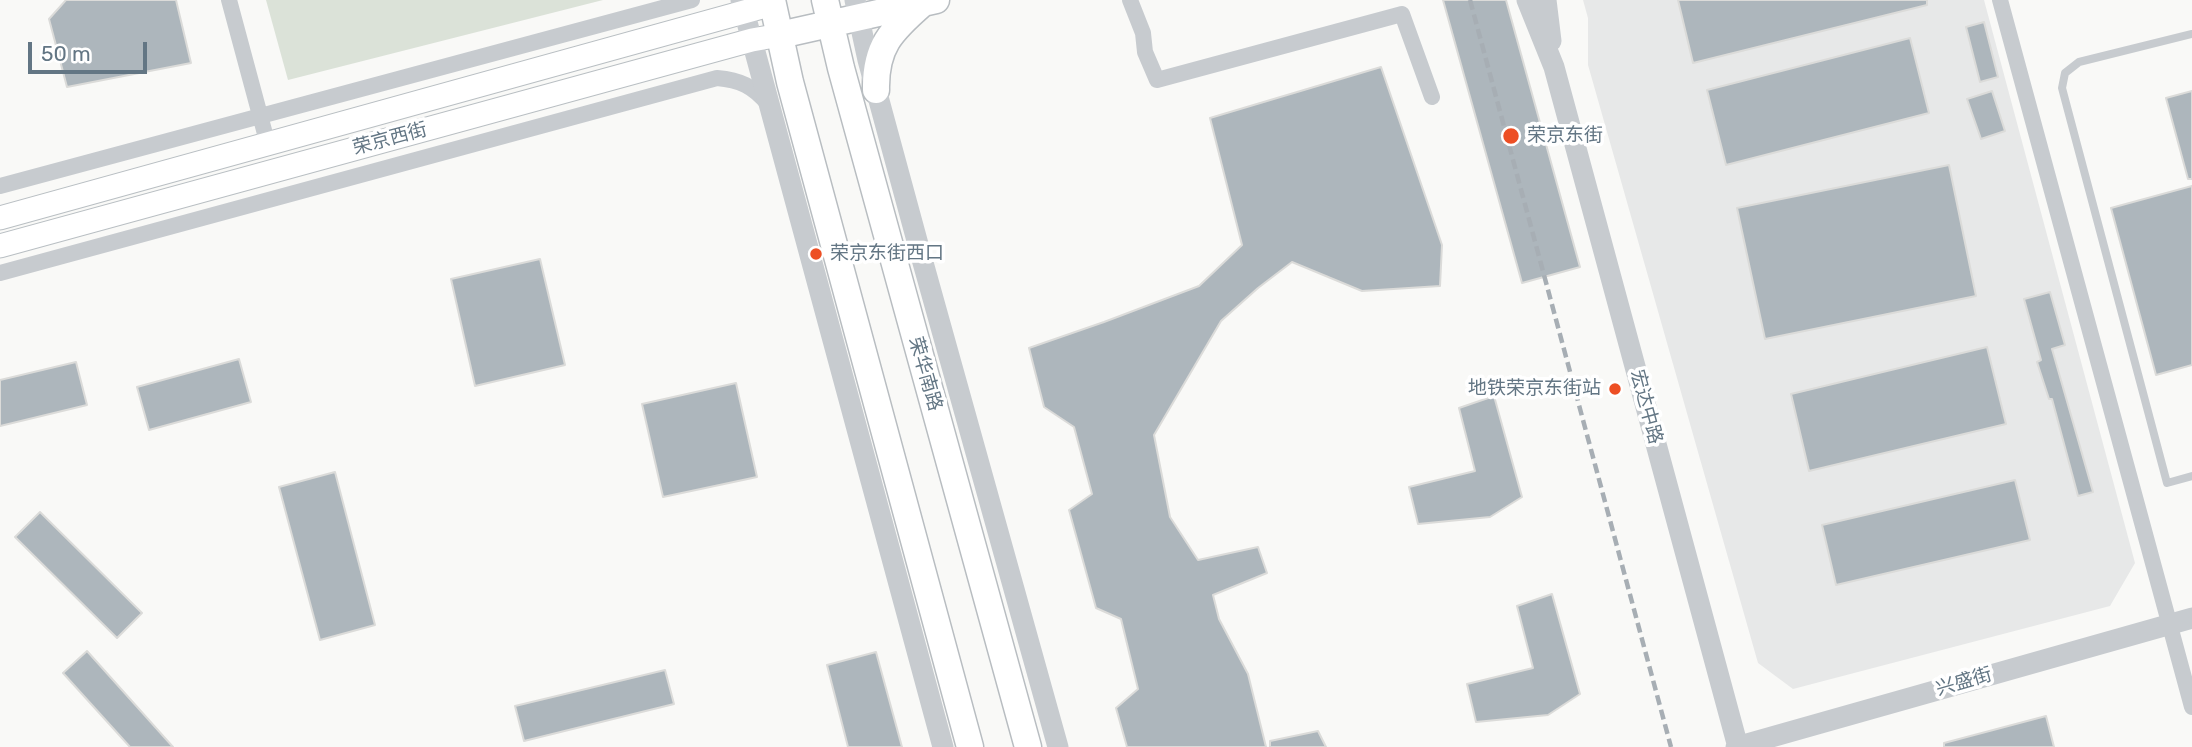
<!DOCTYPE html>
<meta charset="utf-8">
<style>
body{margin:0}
#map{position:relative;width:2192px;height:747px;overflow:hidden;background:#f9f9f7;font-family:Rubik,sans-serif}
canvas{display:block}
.scale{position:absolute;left:28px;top:42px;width:119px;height:32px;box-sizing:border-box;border:4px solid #637684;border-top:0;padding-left:9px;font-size:21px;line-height:24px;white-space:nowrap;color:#637684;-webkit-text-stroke:5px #fff;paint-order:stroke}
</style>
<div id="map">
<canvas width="2192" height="747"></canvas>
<div class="scale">50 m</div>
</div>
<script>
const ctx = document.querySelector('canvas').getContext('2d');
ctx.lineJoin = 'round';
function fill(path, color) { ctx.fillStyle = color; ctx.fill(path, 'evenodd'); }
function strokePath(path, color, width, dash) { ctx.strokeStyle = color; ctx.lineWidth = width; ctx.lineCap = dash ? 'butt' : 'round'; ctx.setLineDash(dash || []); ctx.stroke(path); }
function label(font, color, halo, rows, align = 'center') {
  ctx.font = font + ' Rubik,"Noto Sans SC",sans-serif'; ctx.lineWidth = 7; ctx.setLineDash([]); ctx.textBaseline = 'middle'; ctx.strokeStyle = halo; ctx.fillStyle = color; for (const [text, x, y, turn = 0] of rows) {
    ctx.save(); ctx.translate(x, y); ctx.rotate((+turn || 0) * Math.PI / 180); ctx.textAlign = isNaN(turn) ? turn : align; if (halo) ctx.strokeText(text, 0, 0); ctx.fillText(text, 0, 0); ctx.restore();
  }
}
const built = new Path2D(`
 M 1583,0 L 1984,0 L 2135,563 L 2110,606 L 1793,689 L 1758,663 L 1588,65 L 1588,18 Z`);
const green = new Path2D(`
 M 266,0 L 603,0 L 288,80 Z`);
const building = new Path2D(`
 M 66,0 L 176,0 L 191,63 L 67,87 L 49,19 Z
 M 1443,0 L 1506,0 L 1580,267 L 1522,283 Z
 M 1678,0 L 1927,0 L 1927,5 L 1693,63 Z
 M 1984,22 L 1998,77 L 1980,82 L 1966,27 Z
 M 1910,38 L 1929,113 L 1726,165 L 1707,90 Z
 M 1381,67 L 1442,245 L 1440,286 L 1362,291 L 1292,262 L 1258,288 L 1221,321 L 1154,435 L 1170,517 L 1198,560 L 1258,547 L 1267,573 L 1213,595 L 1219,619 L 1248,674 L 1266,747 L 1127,747 L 1116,708 L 1138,689 L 1121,619 L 1096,608 L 1069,510 L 1092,494 L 1074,427 L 1044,407 L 1029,348 L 1104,322 L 1199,286 L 1242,245 L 1210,118 Z
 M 1992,91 L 2005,131 L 1981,139 L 1967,99 Z
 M 2192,91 L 2192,179 L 2188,179 L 2166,98 Z
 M 1949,165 L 1976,296 L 1765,339 L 1737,208 Z
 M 2192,186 L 2192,365 L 2156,375 L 2111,208 Z
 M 540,259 L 565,365 L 475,386 L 451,279 Z
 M 2050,292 L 2065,345 L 2052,349 L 2093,492 L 2078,496 L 2052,399 L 2049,399 L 2037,362 L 2041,360 L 2024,299 Z
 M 1987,347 L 2006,424 L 1809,471 L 1791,394 Z
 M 239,359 L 251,402 L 149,430 L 137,387 Z
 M 76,362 L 87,405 L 0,426 L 0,380 Z
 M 736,383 L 757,477 L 663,497 L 642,404 Z
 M 1494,396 L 1522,497 L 1490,517 L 1418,524 L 1409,487 L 1475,471 L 1459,408 Z
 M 335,472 L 375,625 L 320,640 L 279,487 Z
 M 2015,480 L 2030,540 L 1836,585 L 1822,525 Z
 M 40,512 L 142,613 L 117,638 L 15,537 Z
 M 1552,594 L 1580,694 L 1548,715 L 1476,722 L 1467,684 L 1533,668 L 1517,606 Z
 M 87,651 L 173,747 L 130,747 L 63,673 Z
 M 876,652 L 902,747 L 848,747 L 827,665 Z
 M 665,670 L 674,704 L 524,741 L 515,706 Z
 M 2046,716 L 2054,747 L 1944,747 L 1944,743 Z
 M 1318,731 L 1326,747 L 1270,747 L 1270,741 Z`);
const service = new Path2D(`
 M 2192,34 L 2079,62 L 2065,73 L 2062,88 L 2167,483 L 2192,476`);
const minor = new Path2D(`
 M 229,0 L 268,145
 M 1130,0 L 1143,33 L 1145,52 L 1157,80 L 1402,14 L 1432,97
 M 2000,0 L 2192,707
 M 0,186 L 692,0
 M 0,273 L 717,78 C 740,80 753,86 768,104`);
const tertiary = new Path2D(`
 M 741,0 L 943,747
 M 855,0 L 868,60 L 922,259 L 1058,747
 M 1527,0 L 1554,67 L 1738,747
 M 1546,0 L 1551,41
 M 1736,747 L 2192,618`);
const secondary = new Path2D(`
 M 0,218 L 773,4
 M 0,246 L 752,40 L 780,35`);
const primary = new Path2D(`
 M 772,0 L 790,82 L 970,747
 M 825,0 L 841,68 L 1028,747
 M 780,35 L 936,0
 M 876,90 C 875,47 891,31 922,4`);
const rail = new Path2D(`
 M 1470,0 L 1671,747`);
const markers = [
 [1511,136,9,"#ed4f24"],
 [816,254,7,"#ed4f24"],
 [1615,389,7,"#ed4f24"]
];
const poiNames = [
 ["荣京东街",1527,136],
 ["荣京东街西口",830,254],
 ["地铁荣京东街站",1601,389,"right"]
];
const streetNames = [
 ["荣京西街",390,139,-15],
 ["荣华南路",925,374,74],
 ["宏达中路",1646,407,75],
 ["兴盛街",1964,682,-16]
];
fill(built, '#e7e8e8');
fill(green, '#dbe2d8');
fill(building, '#adb6bc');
strokePath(building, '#dbdbd9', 2);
strokePath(secondary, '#b9bfc3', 25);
strokePath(primary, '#b8bdc1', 29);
strokePath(service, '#c7cbcf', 8);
strokePath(minor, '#c7cbcf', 16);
strokePath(tertiary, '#c7cbcf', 21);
strokePath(secondary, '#fff', 23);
strokePath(primary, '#fff', 26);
strokePath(rail, '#a7aeb4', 4.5, [10, 5]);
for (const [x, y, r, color] of markers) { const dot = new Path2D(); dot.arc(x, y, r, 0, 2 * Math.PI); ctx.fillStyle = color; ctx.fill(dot); strokePath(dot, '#fff', 2.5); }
label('19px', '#637684', '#fff', poiNames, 'left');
label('19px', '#637684', '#fff', streetNames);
</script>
